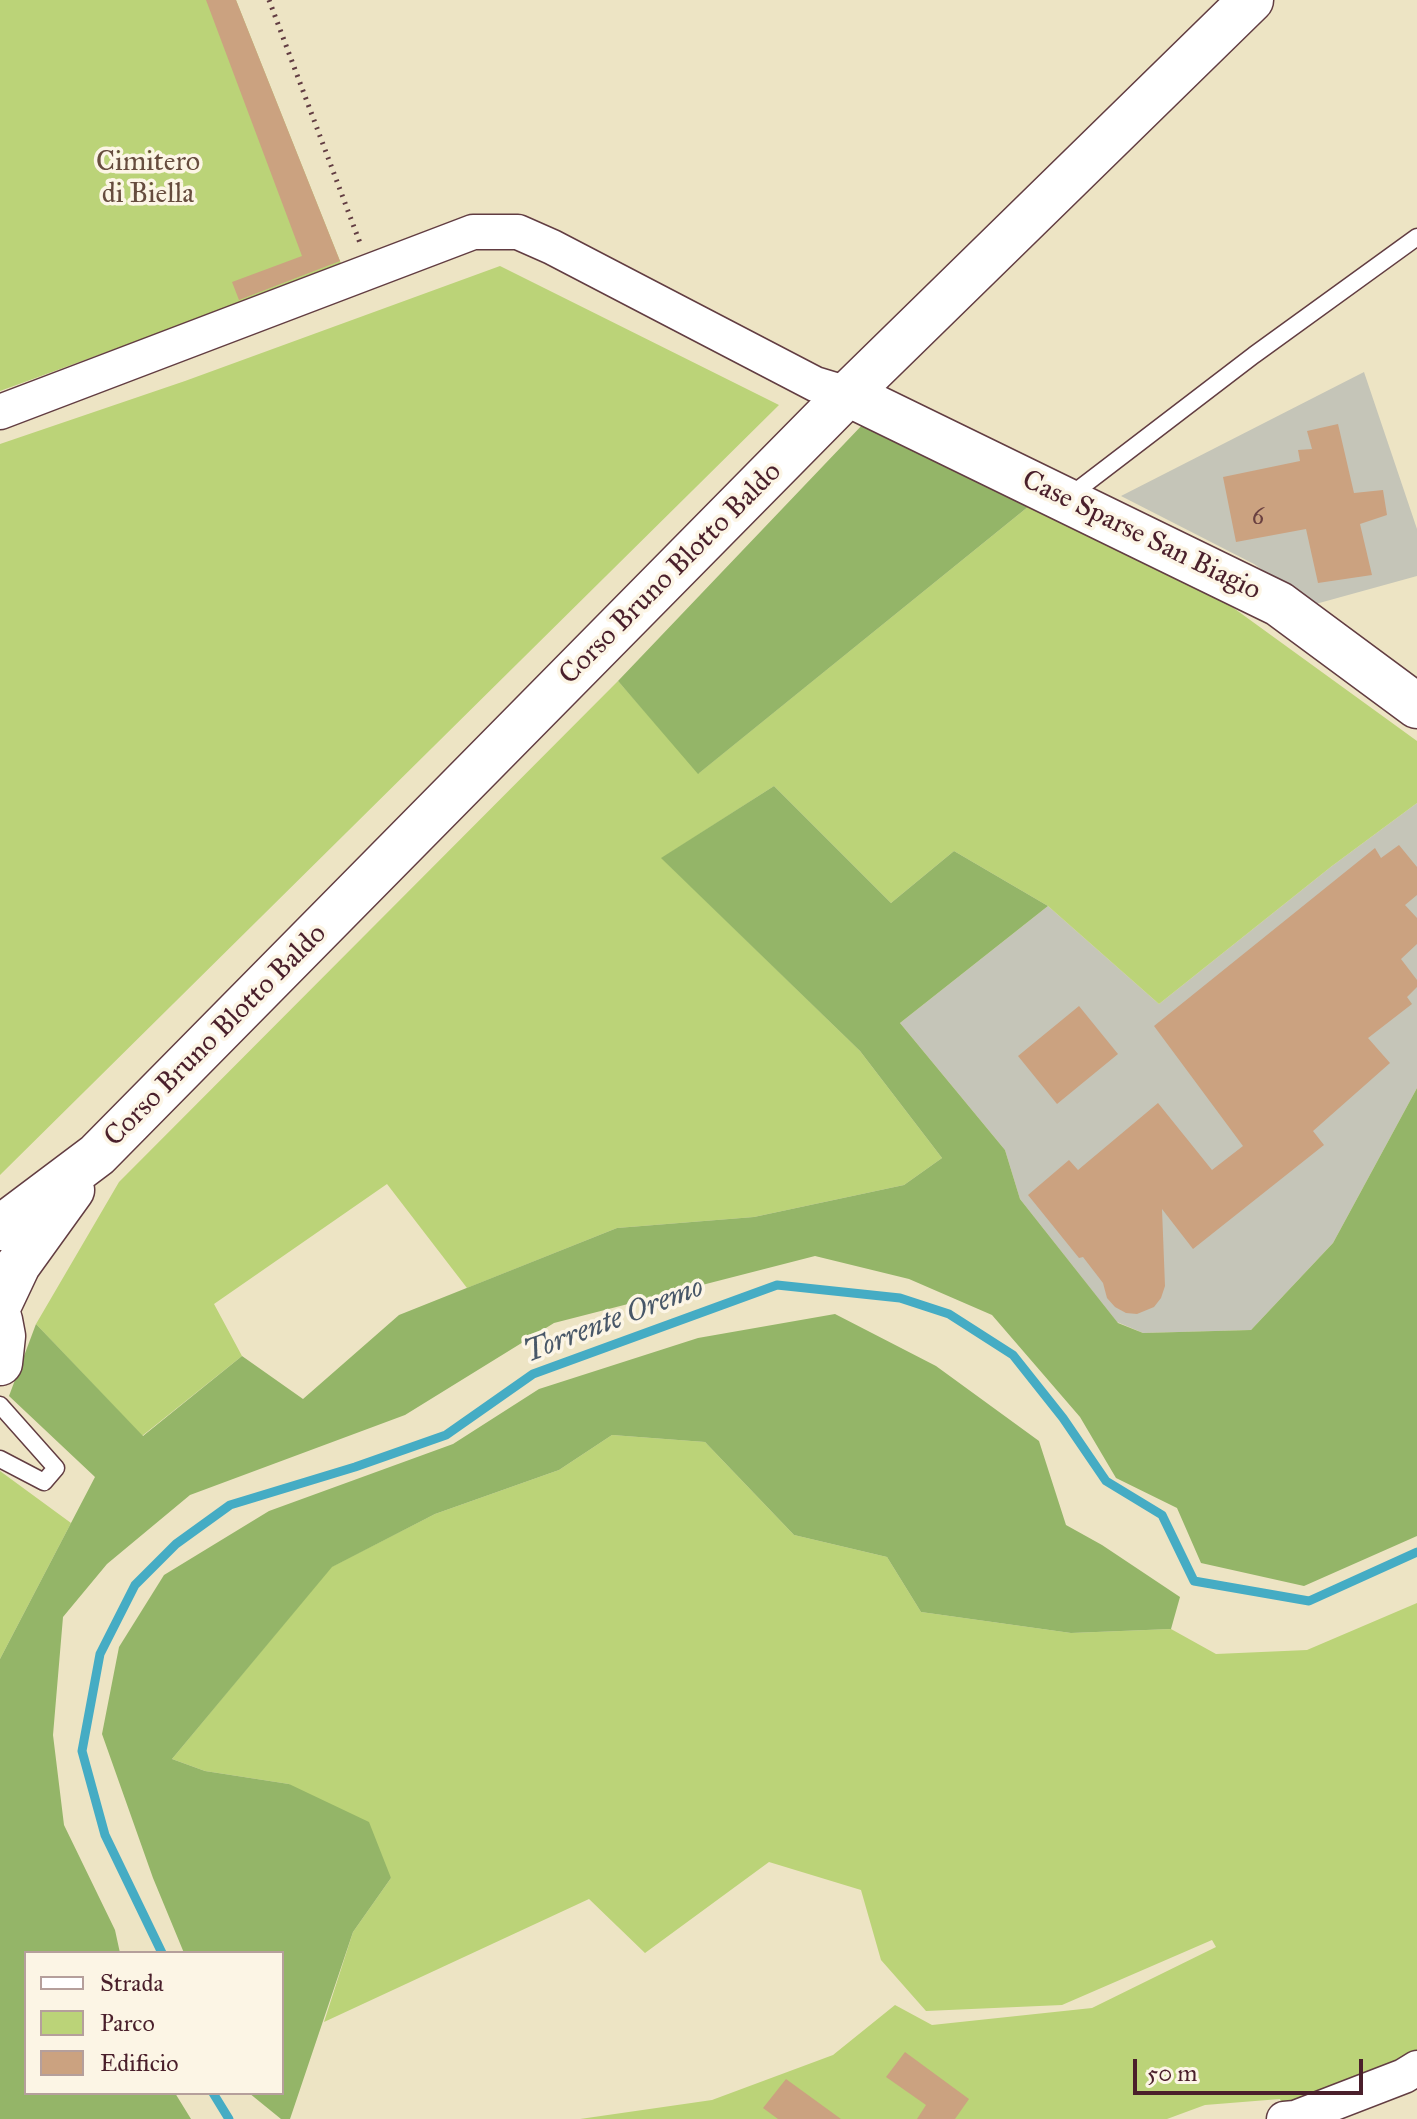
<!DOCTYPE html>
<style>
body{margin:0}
#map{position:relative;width:1417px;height:2119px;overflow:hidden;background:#ede4c4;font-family:"IM FELL Great Primer",serif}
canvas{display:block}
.legend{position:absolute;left:24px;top:1951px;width:260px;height:144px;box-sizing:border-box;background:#fcf5e5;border:2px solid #b59f9b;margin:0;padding:10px 14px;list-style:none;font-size:24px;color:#4a1f2b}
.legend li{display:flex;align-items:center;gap:16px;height:40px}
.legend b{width:40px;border:2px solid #b59f9b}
.scale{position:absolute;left:1133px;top:2059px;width:230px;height:36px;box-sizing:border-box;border:4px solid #4a1f2b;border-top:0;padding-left:10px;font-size:24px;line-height:28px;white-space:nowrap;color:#4a1f2b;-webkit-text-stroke:6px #fcf5e5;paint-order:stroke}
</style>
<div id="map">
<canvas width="1417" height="2119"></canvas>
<ul class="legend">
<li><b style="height:10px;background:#fff"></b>Strada</li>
<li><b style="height:22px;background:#bbd378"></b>Parco</li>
<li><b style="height:22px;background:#cba280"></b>Edificio</li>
</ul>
<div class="scale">50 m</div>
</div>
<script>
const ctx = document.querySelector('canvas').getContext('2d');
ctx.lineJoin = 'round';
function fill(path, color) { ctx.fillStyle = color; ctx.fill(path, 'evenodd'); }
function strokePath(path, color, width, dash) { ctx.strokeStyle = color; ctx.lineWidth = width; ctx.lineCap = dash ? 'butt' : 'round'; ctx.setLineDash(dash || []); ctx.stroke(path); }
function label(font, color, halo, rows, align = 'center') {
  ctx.font = font + ' "IM FELL Great Primer",serif'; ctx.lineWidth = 7; ctx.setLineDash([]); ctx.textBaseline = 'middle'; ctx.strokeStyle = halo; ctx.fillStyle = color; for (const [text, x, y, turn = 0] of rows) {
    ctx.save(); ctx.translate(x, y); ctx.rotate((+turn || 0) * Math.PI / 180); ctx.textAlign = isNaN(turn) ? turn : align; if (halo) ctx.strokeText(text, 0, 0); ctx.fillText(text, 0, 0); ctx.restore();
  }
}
const industrial = new Path2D(`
 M 1364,372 L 1417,529 L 1417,576 L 1312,605 L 1254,564 L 1121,496 Z
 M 1417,803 L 1417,1088 L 1333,1243 L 1251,1330 L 1143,1333 L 1117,1322 L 1020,1199 L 1005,1150 L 900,1023 L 1048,906 L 1159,1004 L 1332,866 Z`);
const green = new Path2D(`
 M 0,0 L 236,0 L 342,266 L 0,391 Z
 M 500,266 L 779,405 L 0,1175 L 0,444 L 185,381 Z
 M 1034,502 L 1206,588 L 1417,741 L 1417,803 L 1332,866 L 1159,1004 L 1048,906 L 954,851 L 891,903 L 774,786 L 662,858 L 860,1051 L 942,1158 L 904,1185 L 754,1217 L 617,1228 L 467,1288 L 387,1184 L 214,1304 L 242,1356 L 142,1436 L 36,1324 L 119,1182 L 618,681 L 699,773 Z
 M 612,1435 L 705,1442 L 794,1535 L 887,1557 L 921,1612 L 1071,1633 L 1171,1629 L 1216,1654 L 1307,1650 L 1417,1603 L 1417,2074 L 1283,2107 L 1280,2099 L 1205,2105 L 1167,2119 L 580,2119 L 712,2100 L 833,2055 L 895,2005 L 932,2025 L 1092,2008 L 1216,1947 L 1212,1940 L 1062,2005 L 926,2011 L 881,1960 L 861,1890 L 769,1862 L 645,1953 L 589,1899 L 324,2022 L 353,1932 L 391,1878 L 289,1784 L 205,1771 L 172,1759 L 331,1567 L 435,1514 L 559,1470 Z
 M 0,1471 L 71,1523 L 0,1659 Z`);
const forest = new Path2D(`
 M 865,422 L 1034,502 L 698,774 L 618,681 Z
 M 774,786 L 891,903 L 954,851 L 1048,906 L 900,1023 L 1005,1150 L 1020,1199 L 1118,1323 L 1143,1333 L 1251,1330 L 1333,1243 L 1417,1088 L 1417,1536 L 1304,1586 L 1201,1563 L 1177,1508 L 1116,1478 L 1080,1417 L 992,1315 L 909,1279 L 815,1256 L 554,1323 L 405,1415 L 190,1495 L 107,1564 L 63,1617 L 53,1735 L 64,1825 L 115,1930 L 120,1953 L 26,1953 L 26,2093 L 175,2093 L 191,2119 L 0,2119 L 0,1659 L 95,1477 L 9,1396 L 36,1324 L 143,1436 L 242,1356 L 303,1399 L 399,1315 L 617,1228 L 754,1217 L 904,1185 L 942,1158 L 860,1051 L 661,858 Z
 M 835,1314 L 936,1366 L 1039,1441 L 1066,1525 L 1102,1545 L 1180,1597 L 1171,1629 L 1071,1633 L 921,1612 L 887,1557 L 794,1535 L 705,1442 L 612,1435 L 559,1470 L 435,1514 L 332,1567 L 172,1759 L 205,1771 L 289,1784 L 369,1822 L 391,1878 L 353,1932 L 290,2119 L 281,2119 L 249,2093 L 282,2093 L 282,1953 L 184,1953 L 153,1878 L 102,1734 L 119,1647 L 164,1575 L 269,1511 L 453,1444 L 539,1389 L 698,1338 Z`);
const stream = new Path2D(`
 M 162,1953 L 105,1835 L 82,1751 L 100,1654 L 135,1585 L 176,1544 L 230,1505 L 355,1467 L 446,1435 L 533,1374 L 777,1285 L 900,1298 L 949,1314 L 1013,1355 L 1063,1418 L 1106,1481 L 1162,1515 L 1194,1581 L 1309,1601 L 1417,1552
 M 213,2093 L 229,2119`);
const building = new Path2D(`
 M 206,0 L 236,0 L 340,261 L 239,300 L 232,282 L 302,256 Z
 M 1338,424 L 1354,493 L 1383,490 L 1387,515 L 1360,524 L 1372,575 L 1318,583 L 1306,529 L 1236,542 L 1223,477 L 1300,461 L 1298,450 L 1312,449 L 1307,431 Z
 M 1399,845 L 1417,867 L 1417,895 L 1405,905 L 1417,918 L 1417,944 L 1401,959 L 1417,980 L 1417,987 L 1407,997 L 1412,1004 L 1368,1038 L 1390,1063 L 1313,1131 L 1324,1145 L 1193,1249 L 1162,1209 L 1165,1286 L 1161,1298 L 1154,1307 L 1137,1314 L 1126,1313 L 1115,1307 L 1107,1298 L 1103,1283 L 1083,1257 L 1079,1258 L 1028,1195 L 1069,1160 L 1078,1170 L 1158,1103 L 1212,1170 L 1243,1146 L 1154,1026 L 1375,848 L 1381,858 Z
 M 1079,1006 L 1118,1054 L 1057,1104 L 1018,1056 Z
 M 905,2052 L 969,2099 L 955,2119 L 917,2119 L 926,2105 L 886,2077 Z
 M 786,2079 L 841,2119 L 778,2119 L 763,2108 Z`);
const path = new Path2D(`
 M 269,0 L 360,243`);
const lane = new Path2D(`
 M 1067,498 L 1254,355 L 1417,237
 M 0,1405 L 56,1468 L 44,1482 L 0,1459`);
const street = new Path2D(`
 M 0,412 L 473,232 L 518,232 L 552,247 L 815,384 L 848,394
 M 1284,2119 L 1295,2118 L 1404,2076 L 1417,2068`);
const secondary = new Path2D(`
 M 848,394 L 1279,604 L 1417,706
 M 0,1228 L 97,1155 L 848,394 L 1251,0
 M 0,1303 L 18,1265 L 72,1190
 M 0,1320 L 3,1336 L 0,1363`);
const numberNames = [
 ["6",1258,518]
];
const parkNames = [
 ["Cimitero",148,163],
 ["di Biella",148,195]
];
const streetNames = [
 ["Case Sparse San Biagio",1141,536,26],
 ["Corso Bruno Blotto Baldo",671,574,-45],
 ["Corso Bruno Blotto Baldo",216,1036,-45]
];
const waterNames = [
 ["Torrente Oremo",614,1321,-21]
];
fill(industrial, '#c5c5b8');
fill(green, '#bbd378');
fill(forest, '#94b568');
strokePath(stream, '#45acc4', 9);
fill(building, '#cba280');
strokePath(lane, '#623d42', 19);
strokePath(street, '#623d42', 37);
strokePath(secondary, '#623d42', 47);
strokePath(path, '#623d42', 5, [2, 6]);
strokePath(lane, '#fff', 16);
strokePath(street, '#fff', 34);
strokePath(secondary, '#fff', 44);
label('24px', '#6a4040', null, numberNames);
label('28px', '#664c3e', '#fcf5e5', parkNames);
label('28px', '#4a1f2b', '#fcf5e5', streetNames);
label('italic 30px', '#485768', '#fcf5e5', waterNames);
</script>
